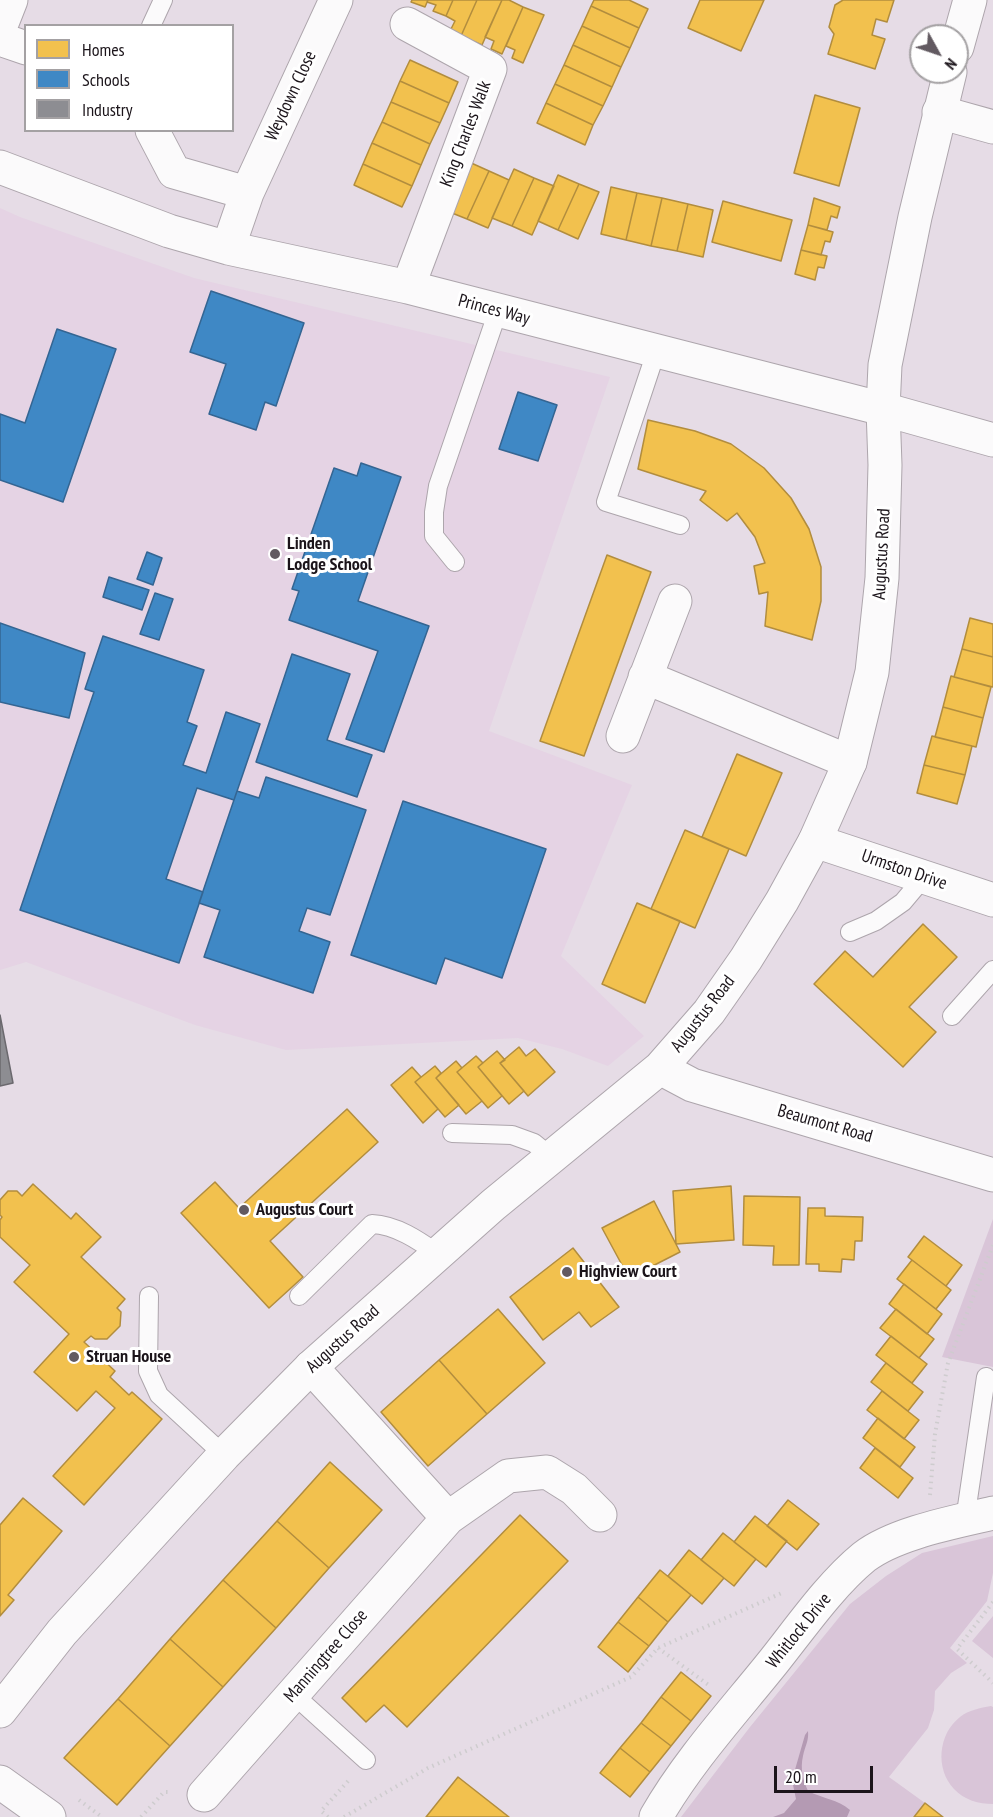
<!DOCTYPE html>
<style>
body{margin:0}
#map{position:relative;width:993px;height:1817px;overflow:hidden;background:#e6dce6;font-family:"PT Sans Narrow",sans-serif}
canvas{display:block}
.legend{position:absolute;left:24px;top:24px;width:210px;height:108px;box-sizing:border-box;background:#fff;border:2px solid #a4a1a3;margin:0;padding:8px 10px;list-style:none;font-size:18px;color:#1b141a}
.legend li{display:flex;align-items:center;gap:12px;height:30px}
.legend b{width:30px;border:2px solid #a4a1a3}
.north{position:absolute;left:909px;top:24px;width:60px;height:60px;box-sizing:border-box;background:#fff;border:2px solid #a4a1a3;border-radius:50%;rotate:130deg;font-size:16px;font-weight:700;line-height:24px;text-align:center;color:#1b141a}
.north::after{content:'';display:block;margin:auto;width:21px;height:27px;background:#625a61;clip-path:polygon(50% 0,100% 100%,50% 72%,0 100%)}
.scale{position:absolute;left:774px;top:1766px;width:99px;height:27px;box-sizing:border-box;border:3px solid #1b141a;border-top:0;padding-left:8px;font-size:18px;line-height:21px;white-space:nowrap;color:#1b141a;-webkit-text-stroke:4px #fff;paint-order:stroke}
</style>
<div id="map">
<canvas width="993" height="1817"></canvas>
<ul class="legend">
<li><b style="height:16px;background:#f2c14e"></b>Homes</li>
<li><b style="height:16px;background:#3f88c5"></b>Schools</li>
<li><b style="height:16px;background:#8d8d92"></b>Industry</li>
</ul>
<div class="north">N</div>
<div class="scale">20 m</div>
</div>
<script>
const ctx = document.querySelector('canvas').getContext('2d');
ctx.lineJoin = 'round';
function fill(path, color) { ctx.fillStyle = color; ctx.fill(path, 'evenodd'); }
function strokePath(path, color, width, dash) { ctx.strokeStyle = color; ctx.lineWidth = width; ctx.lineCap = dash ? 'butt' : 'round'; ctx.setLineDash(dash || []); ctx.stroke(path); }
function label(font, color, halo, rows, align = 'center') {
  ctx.font = font + ' "PT Sans Narrow",sans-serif'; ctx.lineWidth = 6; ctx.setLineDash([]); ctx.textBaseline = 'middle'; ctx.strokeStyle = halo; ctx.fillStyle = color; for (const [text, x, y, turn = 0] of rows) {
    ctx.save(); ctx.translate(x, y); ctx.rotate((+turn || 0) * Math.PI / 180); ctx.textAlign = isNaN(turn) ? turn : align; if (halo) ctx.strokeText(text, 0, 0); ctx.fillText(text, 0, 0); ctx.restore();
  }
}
const built = new Path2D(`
 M 0,208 L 20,217 L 194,278 L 610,377 L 489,731 L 632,785 L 561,956 L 644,1036 L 608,1066 L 562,1049 L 518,1038 L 286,1050 L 195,1025 L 26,962 L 0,970 Z`);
const green = new Path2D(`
 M 993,1219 L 993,1367 L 942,1357 Z
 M 993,1536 L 993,1573 L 987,1601 L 950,1648 L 967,1663 L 951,1673 L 935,1691 L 934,1710 L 928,1728 L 889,1777 L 925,1803 L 914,1817 L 681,1817 L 750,1727 L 850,1604 L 886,1576 L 922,1553 Z
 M 993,1616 L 993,1658 L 972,1641 Z
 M 991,1706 L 993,1707 L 993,1804 C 979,1804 964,1800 954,1789 C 935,1769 938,1734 960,1717 C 969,1710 980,1708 991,1706 Z`);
const water = new Path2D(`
 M 808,1731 C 809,1741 805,1746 803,1756 C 800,1769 803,1780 808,1791 C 824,1799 837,1799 850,1810 L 847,1817 L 773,1817 L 784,1813 L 796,1799 L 792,1780 L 805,1735 Z`);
const homes = new Path2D(`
 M 412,0 L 428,0 L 425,7 L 411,2 Z
 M 428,0 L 453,0 L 446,16 L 433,11 L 436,5 L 427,2 Z
 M 453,0 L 477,0 L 461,36 L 450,31 L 455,21 L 446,16 Z
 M 477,0 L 502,0 L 482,45 L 461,36 Z
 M 502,0 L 509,0 L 523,7 L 502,54 L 491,49 L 494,41 L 485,37 Z
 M 594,0 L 629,0 L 648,9 L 639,28 L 591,6 Z
 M 700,0 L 764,0 L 741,51 L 688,28 Z
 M 843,0 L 894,0 L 887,22 L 876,19 L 872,35 L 885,39 L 875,69 L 828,54 L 834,34 L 829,27 L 835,5 Z
 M 591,6 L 639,28 L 630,48 L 582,26 Z
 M 523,7 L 544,15 L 523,63 L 512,58 L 515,50 L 506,46 Z
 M 582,26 L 630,48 L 621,67 L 573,45 Z
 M 573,45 L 621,67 L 612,87 L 564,65 Z
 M 410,60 L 458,82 L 449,103 L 400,81 Z
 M 564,65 L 612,87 L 603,106 L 555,84 Z
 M 400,81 L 449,103 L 440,123 L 391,102 Z
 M 555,84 L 603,106 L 593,125 L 546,103 Z
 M 815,95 L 860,108 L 839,186 L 794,173 Z
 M 391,102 L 440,123 L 430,144 L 382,122 Z
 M 546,103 L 593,125 L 585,145 L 537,123 Z
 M 382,122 L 430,144 L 421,165 L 372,143 Z
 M 372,143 L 421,165 L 412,186 L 363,164 Z
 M 469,162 L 489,171 L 467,219 L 447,211 Z
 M 363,164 L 412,186 L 402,207 L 354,185 Z
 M 514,169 L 534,178 L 512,226 L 492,218 Z
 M 489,171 L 509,180 L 488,228 L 467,219 Z
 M 558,175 L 579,184 L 558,230 L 538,221 Z
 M 534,178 L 554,186 L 532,235 L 512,226 Z
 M 579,184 L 599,192 L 578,239 L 558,230 Z
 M 611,187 L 637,193 L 626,240 L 601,234 Z
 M 637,193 L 662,198 L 651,246 L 626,240 Z
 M 662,198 L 688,204 L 677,251 L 651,246 Z
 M 814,198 L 840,207 L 837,218 L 831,216 L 827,230 L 808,225 Z
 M 723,201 L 792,220 L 781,261 L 712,242 Z
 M 688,204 L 713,210 L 703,257 L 677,251 Z
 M 808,225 L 833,232 L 830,242 L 825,241 L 821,255 L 801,250 Z
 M 801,250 L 827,256 L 824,268 L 818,267 L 815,280 L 795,274 Z
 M 648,420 L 695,431 L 731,444 L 764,468 L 791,498 L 809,529 L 821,567 L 821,601 L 812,640 L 765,626 L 768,592 L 759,594 L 754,566 L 765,563 L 755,537 L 737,513 L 727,521 L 700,500 L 706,491 L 638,469 Z
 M 607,555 L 651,572 L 584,756 L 540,741 Z
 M 970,618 L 993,624 L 993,657 L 962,649 Z
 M 962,649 L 993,657 L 993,687 L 954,677 Z
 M 951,676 L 991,687 L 983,718 L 943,707 Z
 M 943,707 L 983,718 L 976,747 L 935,737 Z
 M 932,736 L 972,746 L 965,775 L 924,765 Z
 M 737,754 L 782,773 L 746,856 L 702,837 Z
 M 924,765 L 965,775 L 957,804 L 917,793 Z
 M 685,830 L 729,849 L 695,928 L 651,909 Z
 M 637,903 L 680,921 L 645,1003 L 602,984 Z
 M 923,924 L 957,957 L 909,1007 L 936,1032 L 903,1067 L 814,984 L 845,951 L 873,977 Z
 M 519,1047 L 526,1056 L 535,1049 L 555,1072 L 528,1096 L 500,1063 Z
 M 497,1051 L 505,1060 L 500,1063 L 524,1091 L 509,1104 L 478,1067 Z
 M 476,1056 L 483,1063 L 478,1067 L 502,1096 L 488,1108 L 457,1072 Z
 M 456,1061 L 462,1068 L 457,1072 L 482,1101 L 466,1114 L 436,1078 Z
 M 435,1066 L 441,1073 L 436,1078 L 459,1105 L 445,1117 L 415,1082 Z
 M 412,1067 L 421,1077 L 415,1082 L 438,1109 L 423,1123 L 391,1085 Z
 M 347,1109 L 378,1142 L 270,1241 L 303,1277 L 269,1308 L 181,1213 L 215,1182 L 239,1208 Z
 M 33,1184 L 71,1219 L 76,1213 L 101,1237 L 81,1257 L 125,1299 L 117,1308 L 121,1312 L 120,1326 L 107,1339 L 95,1339 L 91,1336 L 84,1342 L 115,1371 L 110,1377 L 129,1395 L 132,1392 L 162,1419 L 84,1505 L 53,1476 L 115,1408 L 96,1391 L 77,1411 L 34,1372 L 69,1334 L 14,1282 L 30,1265 L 0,1237 L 0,1220 L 2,1217 L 0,1215 L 0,1200 L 8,1191 L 17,1191 L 22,1196 Z
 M 731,1186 L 734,1240 L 676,1244 L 673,1191 Z
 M 744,1196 L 800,1197 L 799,1265 L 773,1265 L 774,1246 L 743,1245 Z
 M 654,1201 L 680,1252 L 629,1278 L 602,1228 Z
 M 808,1208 L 825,1208 L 825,1216 L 863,1217 L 862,1241 L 855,1241 L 854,1260 L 842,1259 L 841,1272 L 819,1271 L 819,1264 L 806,1264 Z
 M 924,1236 L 962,1265 L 946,1286 L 908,1257 Z
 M 573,1248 L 619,1307 L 591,1327 L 579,1312 L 543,1340 L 510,1297 Z
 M 912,1260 L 951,1290 L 936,1309 L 897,1279 Z
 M 904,1284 L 942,1314 L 927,1334 L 889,1304 Z
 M 498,1309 L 545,1363 L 487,1414 L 439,1360 Z
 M 896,1309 L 934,1339 L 919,1358 L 880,1328 Z
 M 891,1336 L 927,1364 L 912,1383 L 876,1355 Z
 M 439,1360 L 487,1414 L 428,1466 L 381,1412 Z
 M 886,1363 L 923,1392 L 908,1411 L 871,1382 Z
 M 882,1391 L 919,1420 L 904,1439 L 867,1410 Z
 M 878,1418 L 915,1447 L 900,1467 L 863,1438 Z
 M 875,1448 L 913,1478 L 898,1498 L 860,1468 Z
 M 330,1462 L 382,1510 L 329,1568 L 277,1521 Z
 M 23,1498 L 62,1531 L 8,1595 L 14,1600 L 0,1616 L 0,1525 Z
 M 788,1500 L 819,1524 L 797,1550 L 767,1526 Z
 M 520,1515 L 568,1561 L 407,1727 L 384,1705 L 366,1722 L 342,1698 Z
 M 755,1516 L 787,1541 L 766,1567 L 734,1542 Z
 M 277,1521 L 329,1568 L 276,1628 L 223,1580 Z
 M 723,1533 L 756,1559 L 734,1586 L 701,1560 Z
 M 689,1550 L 724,1578 L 702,1604 L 668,1576 Z
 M 660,1570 L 691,1595 L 668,1622 L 638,1597 Z
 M 223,1580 L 276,1628 L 223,1687 L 170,1639 Z
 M 638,1597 L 668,1622 L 649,1646 L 618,1622 Z
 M 618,1622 L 649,1646 L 628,1672 L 598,1647 Z
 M 170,1639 L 223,1687 L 170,1746 L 118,1699 Z
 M 681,1672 L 711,1696 L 691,1721 L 661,1697 Z
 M 661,1697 L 691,1721 L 671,1746 L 641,1723 Z
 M 118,1699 L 170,1746 L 117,1805 L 64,1758 Z
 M 641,1723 L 671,1746 L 650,1772 L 620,1748 Z
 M 620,1748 L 650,1772 L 630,1797 L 600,1773 Z
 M 458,1777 L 509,1817 L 426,1817 Z
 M 925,1803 L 943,1817 L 914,1817 Z`);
const schools = new Path2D(`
 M 211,291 L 304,323 L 276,406 L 265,402 L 256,430 L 209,414 L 226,364 L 190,352 Z
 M 57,329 L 116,349 L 63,502 L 0,480 L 0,414 L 25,423 Z
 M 518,392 L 557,405 L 538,461 L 499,449 Z
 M 361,463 L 401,477 L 358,601 L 429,626 L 384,752 L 346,739 L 378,651 L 289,620 L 299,591 L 292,589 L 334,468 L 357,476 Z
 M 147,552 L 162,558 L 153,585 L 137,579 Z
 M 109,577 L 149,590 L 142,610 L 103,597 Z
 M 155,593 L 173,599 L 159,640 L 140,634 Z
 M 0,623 L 85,653 L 69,718 L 0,702 Z
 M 103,636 L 204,670 L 187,722 L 197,726 L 183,765 L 206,773 L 226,712 L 260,724 L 234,800 L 197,788 L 166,879 L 203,892 L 179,963 L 20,910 L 94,692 L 85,689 Z
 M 292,654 L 350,674 L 327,740 L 372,755 L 357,797 L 256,762 Z
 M 266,777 L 366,810 L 330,915 L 307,908 L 299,931 L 330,942 L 313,993 L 204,957 L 220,910 L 199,903 L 237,791 L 259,798 Z
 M 403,801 L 546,849 L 502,978 L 445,958 L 436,984 L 351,955 Z`);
const industry = new Path2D(`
 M 0,1015 L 13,1083 L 0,1086 Z`);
const path = new Path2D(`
 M 930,1495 L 935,1434 L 948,1363 L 993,1245
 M 993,1602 L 957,1649 L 993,1683
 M 658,1648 L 710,1686
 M 79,1800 L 102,1817
 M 141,1817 L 164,1792 L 171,1792
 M 328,1817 L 321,1811 L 350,1779
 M 344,1817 L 428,1768 L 631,1677 L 658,1648 L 784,1592`);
const service = new Path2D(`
 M 151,26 L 163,0
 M 656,352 L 606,502 L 680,525
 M 455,562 L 434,536 L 434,512 L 438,486 L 498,311
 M 850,932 L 876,921 L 903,902 L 924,877
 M 952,1016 L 993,970
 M 452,1133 L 512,1135 L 534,1143 L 551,1157
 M 149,1296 L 148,1371 L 159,1395 L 224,1455
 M 299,1296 L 372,1224 C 396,1225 418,1240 438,1254
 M 965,1520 L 986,1377
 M 293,1694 L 366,1760`);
const minor = new Path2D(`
 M 407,24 L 490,69 L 408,287
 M 0,28 L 11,0
 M 0,39 L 26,48
 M 939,112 L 993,127
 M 152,130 L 174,172 L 247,193
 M 0,167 L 169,231 L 228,248 L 408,287 L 883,409 L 993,440
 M 228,248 L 247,193 L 336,0
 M 645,677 L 850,762
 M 623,736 L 675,601
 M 815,841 L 993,900
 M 311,1367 L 448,1518
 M 0,1782 L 49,1817
 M 204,1795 L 448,1518 L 508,1476 L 547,1472 L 574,1489 L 600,1515
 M 656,1817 C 688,1761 734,1711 774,1661 C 801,1627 831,1584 864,1557 C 895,1533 955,1522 993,1513`);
const tertiary = new Path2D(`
 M 957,47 L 970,0
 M 660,1068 L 692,1085 L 993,1175
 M 0,1711 L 62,1632 L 224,1455 L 311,1367 L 493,1205 L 660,1068 L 709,1012 L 746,959 L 782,901 L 815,841 L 850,762 L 872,672 L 882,578 L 885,465 L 883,409 L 885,365 L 915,217 L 950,72`);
const markers = [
 [275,554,6,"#625a61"],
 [244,1210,6,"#625a61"],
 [567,1272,6,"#625a61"],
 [74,1357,6,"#625a61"]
];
const streetNames = [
 ["Weydown Close",291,96,-65],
 ["King Charles Walk",466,134,-69],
 ["Princes Way",494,310,15],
 ["Augustus Road",882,554,-87],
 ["Urmston Drive",904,870,19],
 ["Augustus Road",703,1014,-52],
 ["Beaumont Road",825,1124,16],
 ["Augustus Road",343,1339,-42],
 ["Whitlock Drive",799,1631,-51],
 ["Manningtree Close",326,1656,-49]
];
const poiNames = [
 ["Linden",287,544],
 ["Lodge School",287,565],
 ["Augustus Court",256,1210],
 ["Highview Court",579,1272],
 ["Struan House",86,1357]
];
fill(built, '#e5d3e4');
fill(green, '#d9c5d8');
fill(water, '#b49ab3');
fill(homes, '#f2c14e');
strokePath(homes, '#b28d3e', 1.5);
fill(schools, '#3f88c5');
strokePath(schools, '#346592', 1.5);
fill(industry, '#8d8d92');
strokePath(industry, '#6b696e', 1.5);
strokePath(service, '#ada5ac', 20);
strokePath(minor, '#ada5ac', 35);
strokePath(tertiary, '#ada5ac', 35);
strokePath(path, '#ceccce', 4, [1.5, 4.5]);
strokePath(service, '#fbfafb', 18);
strokePath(minor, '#fbfafb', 33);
strokePath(tertiary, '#fbfafb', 33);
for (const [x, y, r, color] of markers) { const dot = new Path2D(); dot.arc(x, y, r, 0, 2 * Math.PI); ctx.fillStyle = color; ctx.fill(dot); strokePath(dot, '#fff', 2); }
label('18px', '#1b141a', '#fff', streetNames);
label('bold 18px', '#1b141a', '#fff', poiNames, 'left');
</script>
